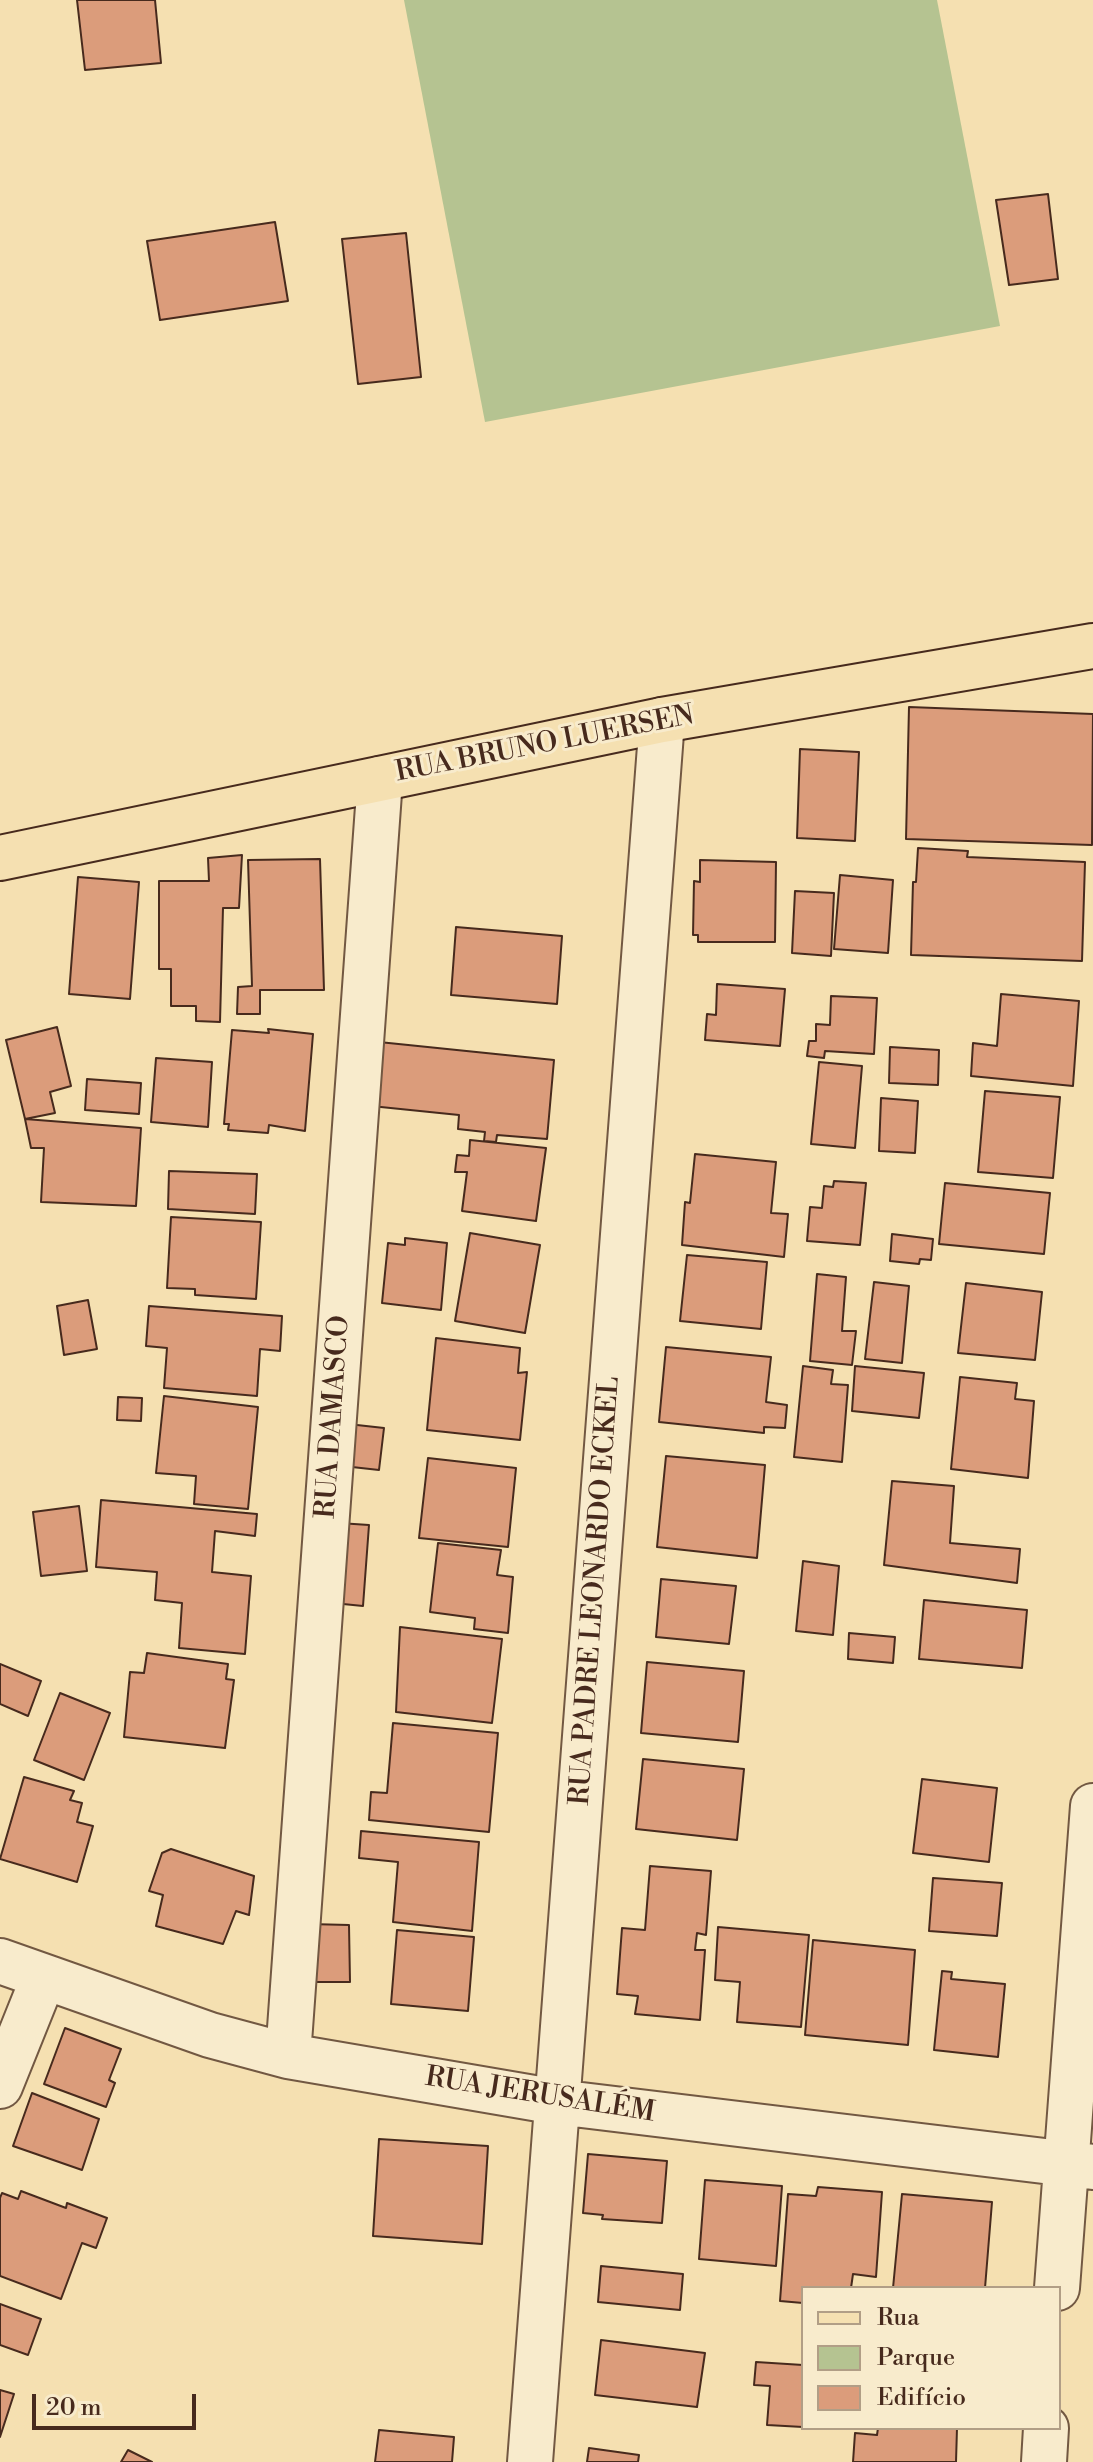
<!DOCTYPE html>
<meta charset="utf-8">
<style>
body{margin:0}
#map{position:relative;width:1093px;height:2462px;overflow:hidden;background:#f5e0b1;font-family:"Libre Bodoni",serif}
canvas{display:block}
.legend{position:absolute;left:801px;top:2286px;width:260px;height:144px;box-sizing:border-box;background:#f8ebcc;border:2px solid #b19e86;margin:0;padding:10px 14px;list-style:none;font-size:24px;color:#472a1d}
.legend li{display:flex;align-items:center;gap:16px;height:40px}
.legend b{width:40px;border:2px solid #b19e86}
.scale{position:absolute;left:32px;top:2394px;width:164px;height:36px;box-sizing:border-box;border:4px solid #472a1d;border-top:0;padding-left:10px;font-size:24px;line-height:28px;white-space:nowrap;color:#472a1d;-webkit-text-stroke:6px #f8ebcc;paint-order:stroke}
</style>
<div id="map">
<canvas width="1093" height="2462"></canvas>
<ul class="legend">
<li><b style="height:10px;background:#f5e0b1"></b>Rua</li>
<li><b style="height:22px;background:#b5c391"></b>Parque</li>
<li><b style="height:22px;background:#db9c7b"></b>Edifício</li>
</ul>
<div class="scale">20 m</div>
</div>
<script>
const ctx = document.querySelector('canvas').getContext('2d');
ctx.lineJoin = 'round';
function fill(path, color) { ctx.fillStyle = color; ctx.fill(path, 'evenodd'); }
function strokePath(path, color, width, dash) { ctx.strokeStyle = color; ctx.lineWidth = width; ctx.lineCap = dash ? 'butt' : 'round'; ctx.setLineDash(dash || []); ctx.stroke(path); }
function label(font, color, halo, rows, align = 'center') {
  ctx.font = font + ' "Libre Bodoni",serif'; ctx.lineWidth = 6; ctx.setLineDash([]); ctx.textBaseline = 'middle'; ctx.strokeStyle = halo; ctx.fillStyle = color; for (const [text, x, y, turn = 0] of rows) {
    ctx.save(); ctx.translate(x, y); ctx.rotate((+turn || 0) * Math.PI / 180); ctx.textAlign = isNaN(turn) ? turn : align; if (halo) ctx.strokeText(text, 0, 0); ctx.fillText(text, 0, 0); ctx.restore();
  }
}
const green = new Path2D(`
 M 404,0 L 937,0 L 1000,326 L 485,422 Z`);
const building = new Path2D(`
 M 77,0 L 155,0 L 161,63 L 85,70 Z
 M 1048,194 L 1058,279 L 1009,285 L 996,200 Z
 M 275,222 L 288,301 L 160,320 L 147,241 Z
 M 406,233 L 421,377 L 358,384 L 342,239 Z
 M 909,707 L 1093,714 L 1092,845 L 906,839 Z
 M 800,749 L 859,752 L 855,841 L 797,838 Z
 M 918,848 L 968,851 L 967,857 L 1085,862 L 1082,961 L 911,955 L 913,882 L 916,882 Z
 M 242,855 L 239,908 L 223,908 L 220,1022 L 196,1021 L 196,1006 L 171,1006 L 171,969 L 159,969 L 159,881 L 209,881 L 208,858 Z
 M 320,859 L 324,990 L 260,990 L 260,1014 L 237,1014 L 238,987 L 252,986 L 248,860 Z
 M 700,860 L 776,862 L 775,942 L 698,942 L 698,935 L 693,935 L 694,881 L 700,882 Z
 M 840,875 L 893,880 L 888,953 L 834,949 Z
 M 78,877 L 139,882 L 130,999 L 69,994 Z
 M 795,891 L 834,893 L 831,956 L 792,953 Z
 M 456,927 L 562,936 L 557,1004 L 451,995 Z
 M 717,984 L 785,989 L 780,1046 L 705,1040 L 707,1014 L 716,1015 Z
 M 1001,994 L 1079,1001 L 1073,1086 L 971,1076 L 973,1043 L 997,1046 Z
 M 831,996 L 877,998 L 874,1054 L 825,1051 L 824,1058 L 807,1056 L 809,1041 L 816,1041 L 816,1024 L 830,1025 Z
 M 57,1027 L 71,1086 L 50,1092 L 55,1113 L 25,1119 L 6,1040 Z
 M 268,1029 L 313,1034 L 305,1131 L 269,1125 L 268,1133 L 228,1130 L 229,1124 L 224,1124 L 232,1030 L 269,1033 Z
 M 379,1042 L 554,1060 L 547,1139 L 497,1135 L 496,1142 L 484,1141 L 485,1132 L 458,1129 L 459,1115 L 371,1106 Z
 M 890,1047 L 939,1050 L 938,1085 L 889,1083 Z
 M 156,1058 L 212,1062 L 208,1127 L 151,1122 Z
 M 819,1062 L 862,1066 L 855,1148 L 811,1144 Z
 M 87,1079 L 141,1083 L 139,1114 L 85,1110 Z
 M 985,1091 L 1060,1097 L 1053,1178 L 978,1172 Z
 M 881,1098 L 918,1101 L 915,1153 L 879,1151 Z
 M 25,1119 L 141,1128 L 136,1206 L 41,1202 L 44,1148 L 31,1148 Z
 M 470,1140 L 546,1148 L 536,1221 L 462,1211 L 467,1172 L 455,1172 L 457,1155 L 469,1156 Z
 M 695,1154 L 776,1162 L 771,1213 L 788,1214 L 784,1257 L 682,1245 L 685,1202 L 690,1203 Z
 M 169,1171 L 257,1174 L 255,1214 L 168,1209 Z
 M 834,1181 L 866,1183 L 860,1245 L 807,1241 L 810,1207 L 822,1208 L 824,1186 L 833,1187 Z
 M 945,1183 L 1050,1193 L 1044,1254 L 939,1244 Z
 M 171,1217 L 261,1222 L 256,1299 L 195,1295 L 195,1289 L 167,1288 Z
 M 470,1233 L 540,1245 L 525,1333 L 455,1321 Z
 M 892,1234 L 933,1239 L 931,1260 L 920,1259 L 919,1264 L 890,1261 Z
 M 405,1238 L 447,1243 L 441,1310 L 382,1303 L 388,1243 L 405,1245 Z
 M 687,1255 L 767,1262 L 761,1329 L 680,1321 Z
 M 817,1274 L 846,1277 L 842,1331 L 856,1331 L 852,1365 L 810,1361 Z
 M 874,1282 L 909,1286 L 902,1363 L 865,1359 Z
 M 966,1283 L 1042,1292 L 1035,1360 L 958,1353 Z
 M 88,1300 L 97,1349 L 64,1355 L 57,1306 Z
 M 149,1306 L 282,1316 L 280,1351 L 260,1349 L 257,1396 L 164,1388 L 167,1348 L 146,1346 Z
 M 436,1338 L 520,1348 L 518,1373 L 527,1372 L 520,1440 L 427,1430 Z
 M 666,1347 L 771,1357 L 766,1402 L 787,1405 L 785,1428 L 764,1427 L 764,1433 L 659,1422 Z
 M 803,1366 L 833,1370 L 831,1384 L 848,1385 L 842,1462 L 794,1457 Z
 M 855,1366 L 924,1373 L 919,1418 L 852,1411 Z
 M 960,1377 L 1017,1383 L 1015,1399 L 1034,1401 L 1028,1478 L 951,1469 Z
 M 164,1396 L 258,1407 L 248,1509 L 194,1504 L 196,1476 L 156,1473 Z
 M 118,1397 L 142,1398 L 141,1421 L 117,1420 Z
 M 348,1424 L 384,1428 L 379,1470 L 343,1466 Z
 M 666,1456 L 765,1465 L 757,1558 L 657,1547 Z
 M 428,1458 L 516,1468 L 508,1547 L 419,1538 Z
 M 892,1481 L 954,1486 L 950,1543 L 1020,1549 L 1017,1583 L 884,1565 Z
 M 101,1500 L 257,1514 L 255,1536 L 215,1531 L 212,1572 L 251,1576 L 245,1654 L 179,1648 L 182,1603 L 155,1600 L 157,1572 L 96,1567 Z
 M 79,1506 L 87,1571 L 41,1576 L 33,1512 Z
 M 339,1523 L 369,1525 L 363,1606 L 333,1603 Z
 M 438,1543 L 501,1550 L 497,1575 L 513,1577 L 508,1633 L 474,1629 L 475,1618 L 430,1612 Z
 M 803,1561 L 839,1566 L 833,1635 L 796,1631 Z
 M 661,1579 L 736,1586 L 729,1644 L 656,1637 Z
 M 924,1600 L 1027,1610 L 1022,1668 L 919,1659 Z
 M 400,1627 L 502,1639 L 492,1723 L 396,1712 Z
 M 849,1633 L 895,1637 L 893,1663 L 848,1659 Z
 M 147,1653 L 228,1664 L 226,1679 L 234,1680 L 225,1748 L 124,1737 L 130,1672 L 144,1673 Z
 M 647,1662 L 744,1671 L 738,1742 L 641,1733 Z
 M 0,1664 L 41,1681 L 28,1716 L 0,1704 Z
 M 60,1693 L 110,1713 L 84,1780 L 34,1760 Z
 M 393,1723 L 498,1733 L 489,1832 L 369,1820 L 371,1792 L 387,1793 Z
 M 643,1759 L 744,1769 L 737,1840 L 636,1829 Z
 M 24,1777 L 74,1791 L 70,1800 L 82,1803 L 77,1822 L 93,1826 L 77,1882 L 0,1859 Z
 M 922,1779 L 997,1788 L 989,1862 L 913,1853 Z
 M 361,1831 L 479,1842 L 472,1931 L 393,1922 L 398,1862 L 359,1858 Z
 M 171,1849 L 254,1876 L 249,1915 L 236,1911 L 223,1944 L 156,1926 L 163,1895 L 149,1891 L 162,1853 Z
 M 650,1866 L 711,1871 L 706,1935 L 697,1933 L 695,1950 L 705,1950 L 700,2020 L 635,2014 L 638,1996 L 617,1994 L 622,1928 L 645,1930 Z
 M 933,1878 L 1002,1883 L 997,1936 L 929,1931 Z
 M 309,1924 L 349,1925 L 350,1982 L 308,1982 Z
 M 718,1927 L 809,1935 L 801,2027 L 737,2022 L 740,1982 L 715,1980 Z
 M 397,1930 L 474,1937 L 468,2011 L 391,2004 Z
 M 813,1940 L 915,1950 L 908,2045 L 805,2035 Z
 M 942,1971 L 952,1972 L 951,1979 L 1005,1984 L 998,2057 L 934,2050 Z
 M 65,2028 L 121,2049 L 109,2080 L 115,2083 L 106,2107 L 44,2084 Z
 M 32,2093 L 99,2119 L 82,2170 L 13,2146 Z
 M 379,2139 L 488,2146 L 482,2244 L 373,2236 Z
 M 588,2154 L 667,2161 L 662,2223 L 602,2219 L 603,2215 L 583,2213 Z
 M 705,2180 L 782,2186 L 776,2266 L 699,2259 Z
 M 818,2187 L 882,2192 L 876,2277 L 853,2274 L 851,2288 L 803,2288 L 803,2303 L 780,2301 L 788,2194 L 816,2196 Z
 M 21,2191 L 66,2208 L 67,2203 L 107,2218 L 96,2248 L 82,2243 L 61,2299 L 0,2276 L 0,2198 L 2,2193 L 18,2199 Z
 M 902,2194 L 992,2202 L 985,2288 L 893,2288 Z
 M 601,2266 L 683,2274 L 680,2310 L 598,2302 Z
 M 0,2304 L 41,2319 L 28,2355 L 0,2345 Z
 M 601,2340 L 705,2353 L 697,2407 L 595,2395 Z
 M 756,2362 L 803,2365 L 803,2427 L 767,2425 L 770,2386 L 754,2385 Z
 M 0,2390 L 14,2394 L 0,2437 Z
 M 878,2428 L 957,2428 L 956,2462 L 853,2462 L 855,2433 L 877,2435 Z
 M 379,2430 L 454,2437 L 452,2462 L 375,2462 Z
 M 589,2448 L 639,2455 L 638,2462 L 587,2462 Z
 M 128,2450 L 152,2462 L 121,2462 Z`);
const minor = new Path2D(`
 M 0,1961 L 210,2035 L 288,2056 L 557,2102 L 1093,2167
 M 288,2056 L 380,779
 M 0,2086 L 43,1979
 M 1057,2288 L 1093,1806
 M 530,2462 L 662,720
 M 1044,2462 L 1046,2428`);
const primary = new Path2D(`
 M 0,858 L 662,720 L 1093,646`);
const streetNames = [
 ["RUA BRUNO LUERSEN",545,745,-11],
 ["RUA DAMASCO",334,1417,-86],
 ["RUA PADRE LEONARDO ECKEL",596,1591,-86],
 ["RUA JERUSALÉM",540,2096,9]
];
fill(green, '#b5c391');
fill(building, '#db9c7b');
strokePath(building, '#472a1d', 2);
strokePath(minor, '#725842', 48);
strokePath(primary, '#472a1d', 48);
strokePath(minor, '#f8ebcc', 44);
strokePath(primary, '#f5e0b1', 44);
label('28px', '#472a1d', '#f8ebcc', streetNames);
</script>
